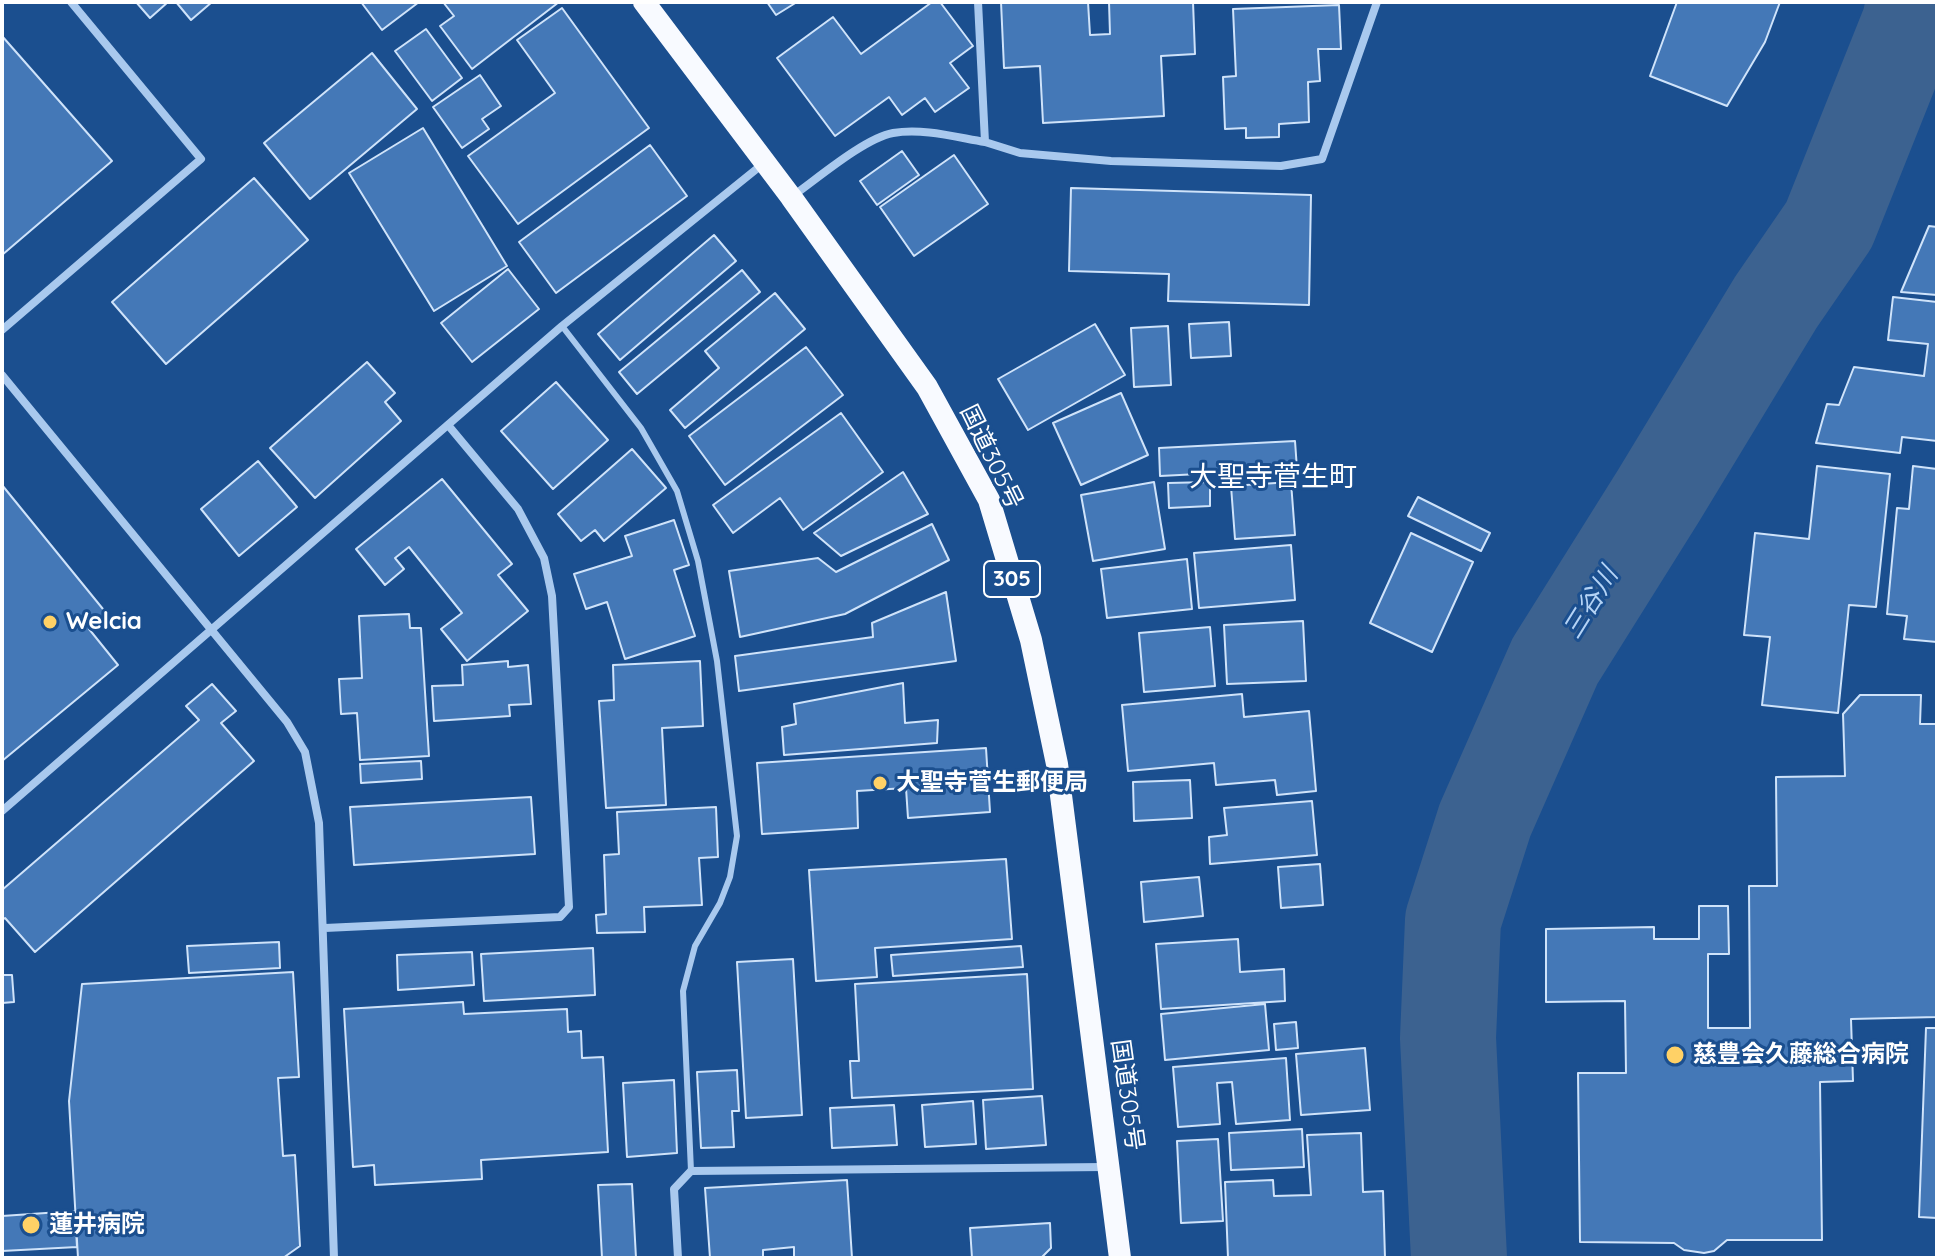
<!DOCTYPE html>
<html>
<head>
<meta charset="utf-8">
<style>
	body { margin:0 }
	#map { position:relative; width:1939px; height:1260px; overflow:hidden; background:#1b4f8f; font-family:Quicksand,sans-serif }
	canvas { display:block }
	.frame { position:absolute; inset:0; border:4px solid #fff; pointer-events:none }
</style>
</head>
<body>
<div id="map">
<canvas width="1939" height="1260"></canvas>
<div class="frame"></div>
</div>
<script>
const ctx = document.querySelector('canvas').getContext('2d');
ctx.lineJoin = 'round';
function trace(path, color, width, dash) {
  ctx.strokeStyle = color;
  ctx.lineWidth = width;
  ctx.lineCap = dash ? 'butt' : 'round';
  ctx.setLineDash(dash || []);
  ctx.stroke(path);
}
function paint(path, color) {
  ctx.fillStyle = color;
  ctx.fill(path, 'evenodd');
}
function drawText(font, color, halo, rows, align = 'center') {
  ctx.font = font + ' Quicksand,"Noto Sans JP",sans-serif';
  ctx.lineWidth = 6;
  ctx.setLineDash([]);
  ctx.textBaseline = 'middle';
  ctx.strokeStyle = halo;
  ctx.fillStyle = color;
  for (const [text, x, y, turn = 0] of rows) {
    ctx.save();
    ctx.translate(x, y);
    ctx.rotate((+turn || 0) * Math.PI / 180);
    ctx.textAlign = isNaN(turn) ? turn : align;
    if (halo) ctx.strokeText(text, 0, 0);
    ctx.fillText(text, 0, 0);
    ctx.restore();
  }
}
const river = new Path2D(`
	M1459,1258L1448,1038L1453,920L1485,820L1555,661L1659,495L1776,302L1829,225L1910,22L1914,2`);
const building = new Path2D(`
	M136,2H168L150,18Z
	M176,2H212L191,20Z
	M361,2H419L382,30Z
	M443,2H559L472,69L440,26L454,16Z
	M767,2H797L776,15Z
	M932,2H940L973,46L950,63L969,88L935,112L925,98L902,115L889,97L835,136L777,58L833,17L861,54Z
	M1001,2H1088L1090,35L1110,34L1109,2H1193L1195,54L1161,56L1164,116L1043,123L1040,66L1004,68Z
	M1677,2H1780L1765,42L1727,106L1650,76Z
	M1339,5L1341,49H1318L1320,81L1308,82L1309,122L1279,124V137L1246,138V128L1225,129L1223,77L1236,76L1233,9Z
	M562,8L649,128L518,224L468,156L555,93L517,40Z
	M426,29L462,78L432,101L395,51Z
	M2,36L112,161L2,255Z
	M372,53L417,109L310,199L264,143Z
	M480,75L501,106L482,119L489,129L462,148L433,107Z
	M423,128L507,266L434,311L349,173Z
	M650,145L687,196L556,293L519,242Z
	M902,151L919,175L877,205L860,181Z
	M954,155L988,204L914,256L880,207Z
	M254,178L308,240L166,364L112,302Z
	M1071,188L1311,195L1309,305L1168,301L1169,274L1069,271Z
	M1929,226L1937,227V295L1901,292Z
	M714,235L736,261L620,360L598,334Z
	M508,269L539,309L472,362L441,323Z
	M742,270L760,292L637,394L619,372Z
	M775,293L805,329L685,428L670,410L719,368L705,351Z
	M1893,297L1937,302V441L1902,437L1900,453L1816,443L1827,404L1839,405L1854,367L1924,376L1928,344L1888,340Z
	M1229,322L1231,356L1191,358L1189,324Z
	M1095,324L1125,375L1028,430L998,379Z
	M1168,326L1171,385L1134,387L1131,328Z
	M806,347L843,395L725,485L689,436Z
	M367,362L395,393L385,402L401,421L315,498L270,448Z
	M556,382L608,440L553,489L501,431Z
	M1121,393L1148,455L1081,485L1053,423Z
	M841,413L883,472L803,530L780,498L733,533L713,505Z
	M1295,441L1297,469L1160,476L1159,448Z
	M632,449L666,488L604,541L595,530L581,541L558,514Z
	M258,461L297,507L239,556L201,509Z
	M1817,466L1890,474L1876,607L1849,605L1838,713L1762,705L1770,637L1744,635L1755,533L1809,539Z
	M1913,466L1937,469V642L1904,639L1907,616L1887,614L1897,508L1909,509Z
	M903,472L928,514L841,556L814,533Z
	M442,479L512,564L498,575L528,611L467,661L441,629L462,613L409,547L395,558L404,569L385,585L356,549Z
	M1154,482L1165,549L1093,561L1081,495Z
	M1210,482V506L1169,508L1168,483Z
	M1291,482L1295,535L1235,539L1231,486Z
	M2,485L107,614L89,629L118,665L2,761Z
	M1418,497L1490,533L1481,551L1408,516Z
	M674,520L689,565L674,570L695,636L625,659L607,602L586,609L574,574L632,556L625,536Z
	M932,524L949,560L845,614L740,637L729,571L818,558L836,572Z
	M1411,533L1473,562L1432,652L1370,623Z
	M1291,545L1295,600L1199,608L1194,553Z
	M1187,559L1192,609L1107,618L1101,569Z
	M946,592L956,661L739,691L735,656L873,637L872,623Z
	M409,614L410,628H421L429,756L360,760L357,713L341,714L339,679L362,678L359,616Z
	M1303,621L1306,681L1227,684L1224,625Z
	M1210,627L1215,686L1144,692L1139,633Z
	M508,661V667L528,665L531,704L509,705L510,716L434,721L432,686L463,685L462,665Z
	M700,661L703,726L662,728L666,805L606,808L599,701L614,700L613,665Z
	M903,683L905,723L938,720L937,743L784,755L782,727L796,724L794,704Z
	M212,684L236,711L221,723L254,761L35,952L5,918L2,920V890L199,720L186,706Z
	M1242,694L1244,717L1309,711L1316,791L1277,795L1275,780L1216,785L1214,763L1128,771L1122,705Z
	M1860,695H1921L1920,724H1937V1017L1851,1019L1853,1081L1820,1082L1822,1240H1727L1714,1251L1704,1253L1684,1250L1674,1243L1580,1242L1578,1073H1626L1625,1001L1546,1002V929L1654,927V939H1699V906H1728L1729,954H1708V1028H1750L1749,886H1777L1776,777L1845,776L1843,714Z
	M986,748L990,812L908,818L906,788L857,791L858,828L762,834L757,763Z
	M421,761L422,779L361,783L360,764Z
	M1190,780L1192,818L1134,821L1133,782Z
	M531,797L535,854L354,865L350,807Z
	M1312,801L1317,855L1210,864L1209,837L1227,835L1224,808Z
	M716,807L718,857L699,858L702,905L644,907L645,932L597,933L596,915L606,914L604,855L619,854L617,812Z
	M1006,859L1012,939L875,948L877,977L816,981L809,870Z
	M1320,864L1323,905L1281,908L1278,867Z
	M1199,877L1203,916L1144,922L1141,882Z
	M1238,939L1240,972L1284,969L1285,1001L1161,1009L1156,944Z
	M279,942L280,968L189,973L187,946Z
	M1021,946L1023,967L893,976L891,955Z
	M593,948L595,995L484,1001L481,954Z
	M472,952L474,985L398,990L397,955Z
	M793,959L802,1115L746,1118L737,962Z
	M293,972L299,1077L278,1078L283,1156L295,1155L300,1246L283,1258H78L69,1101L82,984Z
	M1027,974L1033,1089L852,1098L850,1061H859L855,984Z
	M2,975H12L14,1002L2,1003Z
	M463,1002L464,1014L567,1009L568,1032L581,1031L582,1058L603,1057L608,1152L481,1160L482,1179L375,1185L374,1165L353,1167L344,1009Z
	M1265,1004L1269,1050L1165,1060L1161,1014Z
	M1296,1022L1298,1048L1276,1050L1274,1024Z
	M1926,1028H1937V1218L1919,1217Z
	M1365,1048L1370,1110L1301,1115L1296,1054Z
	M1286,1058L1290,1120L1236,1124L1232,1082L1217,1083L1220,1124L1178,1127L1173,1067Z
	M737,1070L739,1111H732L734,1147L701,1148L697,1072Z
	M674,1080L677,1153L627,1157L623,1083Z
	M1042,1096L1046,1145L986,1149L983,1100Z
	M973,1101L976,1144L925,1147L922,1105Z
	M894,1105L897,1145L832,1148L830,1108Z
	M1302,1129L1304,1167L1231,1170L1229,1133Z
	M1361,1133L1363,1192L1383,1191L1385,1258H1228L1225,1182L1273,1180L1274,1196L1311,1195L1307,1135Z
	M1218,1139L1223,1221L1181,1223L1177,1141Z
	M847,1180L852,1258H794V1247L763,1250V1258H710L705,1188Z
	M632,1184L636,1258H602L598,1185Z
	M75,1211L77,1247L2,1251V1216Z
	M1050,1223L1051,1248L1041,1258H972L970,1228Z`);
const service = new Path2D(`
	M562,326L641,428L677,491L698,561L717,661L737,836L730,877L720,903L695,946L683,991L691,1171`);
const minor = new Path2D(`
	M985,142L1020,153L1111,161L1281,166L1322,159L1377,2
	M794,195C818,178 865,138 893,133C923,128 955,137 985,142L978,2
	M2,330L201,159L71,2
	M2,375L287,722L305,752L319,823L334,1258
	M2,811L562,326L764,163
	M325,928L560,917L569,907L552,596L544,558L518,509L448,425
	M678,1258L674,1189L691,1171L1105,1167`);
const trunk = new Path2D(`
	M644,2L791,197L927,387L989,500L1031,640L1057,764L1120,1258`);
const markers = [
	[50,622,8,"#ffd166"],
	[880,783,8,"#ffd166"],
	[1675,1055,10,"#ffd166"],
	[31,1225,10,"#ffd166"]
];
const shields = [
	[1012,579,56]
];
const shieldNames = [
	["305",1012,579]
];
const streetNames = [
	["国道305号",991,457,64],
	["国道305号",1127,1095,82]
];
const poiNames = [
	["Welcia",66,622],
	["大聖寺菅生郵便局",896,783],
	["慈豊会久藤総合病院",1693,1055],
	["蓮井病院",49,1225]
];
const waterNames = [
	["三谷川",1591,603,-58]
];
const quarterNames = [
	["大聖寺菅生町",1273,478]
];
trace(river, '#3c6290', 96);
paint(building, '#4478b7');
trace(building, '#cfe3fa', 2);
trace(service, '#a9c9ee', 6);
trace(minor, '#a9c9ee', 8);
trace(trunk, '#f8faff', 22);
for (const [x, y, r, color] of markers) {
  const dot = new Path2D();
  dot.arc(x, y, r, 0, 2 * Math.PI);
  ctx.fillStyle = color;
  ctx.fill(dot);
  trace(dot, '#1b4f8f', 3);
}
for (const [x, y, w] of shields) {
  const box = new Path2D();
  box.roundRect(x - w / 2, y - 18, w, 36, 6);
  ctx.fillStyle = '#1b4f8f';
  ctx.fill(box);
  trace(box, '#fff', 2);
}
drawText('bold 22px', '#fff', null, shieldNames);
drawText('24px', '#fff', '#1b4f8f', streetNames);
drawText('bold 24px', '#fff', '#1b4f8f', poiNames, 'left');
drawText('italic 26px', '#b5d3f5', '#1b4f8f', waterNames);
drawText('28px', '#fff', '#1b4f8f', quarterNames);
</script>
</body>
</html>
